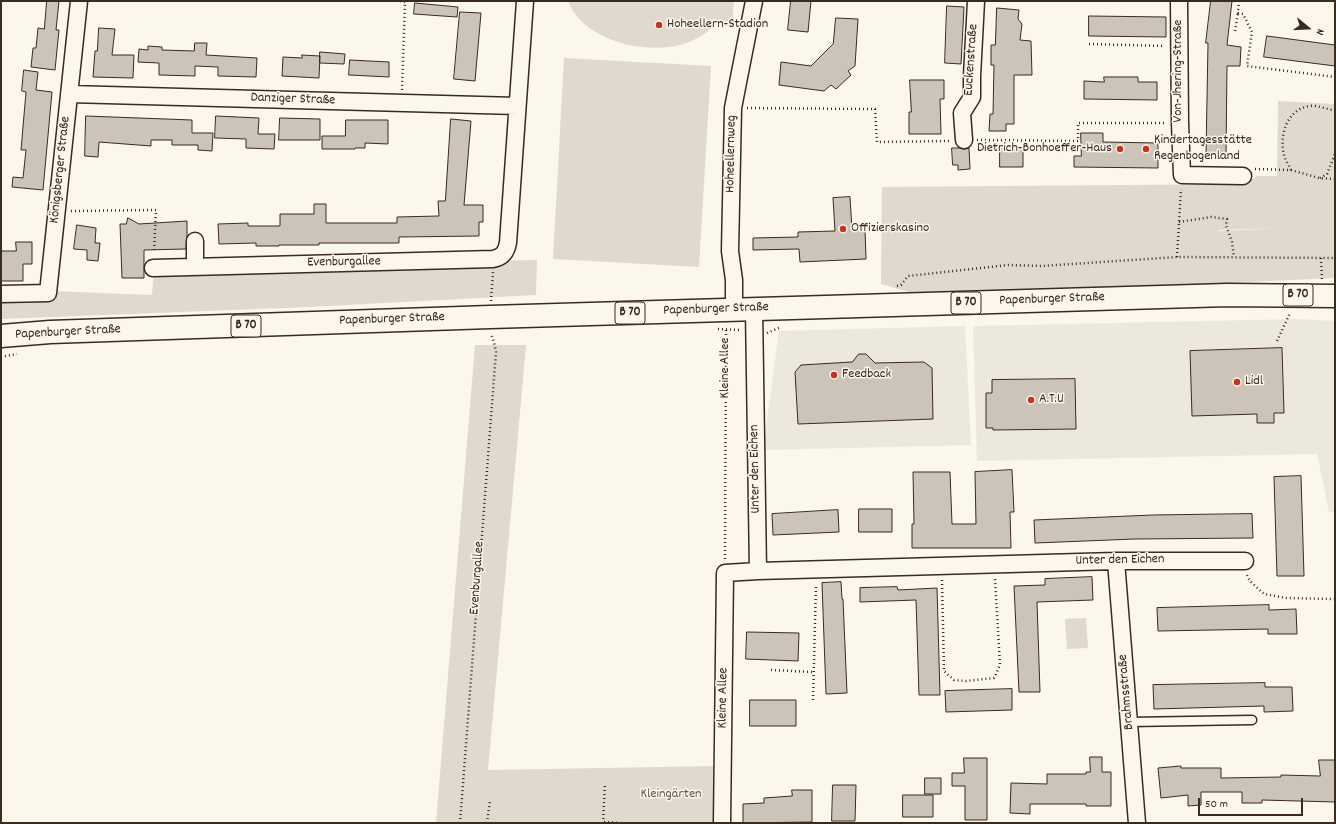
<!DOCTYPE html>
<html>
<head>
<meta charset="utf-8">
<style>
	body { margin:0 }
	#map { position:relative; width:1336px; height:824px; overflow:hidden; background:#fbf7ec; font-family:Dekko,sans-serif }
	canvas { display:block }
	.frame { position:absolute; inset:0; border:2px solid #3b2a1e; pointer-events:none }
	.north { position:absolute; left:1288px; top:8px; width:40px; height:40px; -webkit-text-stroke:3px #fbf7ec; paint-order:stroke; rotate:108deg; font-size:11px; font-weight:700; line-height:16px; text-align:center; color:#3b2a1e }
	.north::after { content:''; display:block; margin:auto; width:14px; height:18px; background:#3b2a1e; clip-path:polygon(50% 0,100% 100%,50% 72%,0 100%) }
	.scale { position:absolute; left:1198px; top:798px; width:105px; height:18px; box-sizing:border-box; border:2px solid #3b2a1e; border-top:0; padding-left:5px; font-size:12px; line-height:14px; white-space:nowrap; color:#3b2a1e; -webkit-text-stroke:3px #fbf7ec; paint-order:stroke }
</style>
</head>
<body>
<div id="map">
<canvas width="1336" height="824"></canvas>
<div class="frame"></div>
<div class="north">N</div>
<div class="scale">50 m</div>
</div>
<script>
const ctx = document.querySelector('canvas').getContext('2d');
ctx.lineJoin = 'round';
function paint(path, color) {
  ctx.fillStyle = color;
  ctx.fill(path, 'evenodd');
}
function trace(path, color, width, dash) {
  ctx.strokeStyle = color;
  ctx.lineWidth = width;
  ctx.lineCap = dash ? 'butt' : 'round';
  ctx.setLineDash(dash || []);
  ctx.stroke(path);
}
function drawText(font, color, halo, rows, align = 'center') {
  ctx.font = font + ' Dekko,sans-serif';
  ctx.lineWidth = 3;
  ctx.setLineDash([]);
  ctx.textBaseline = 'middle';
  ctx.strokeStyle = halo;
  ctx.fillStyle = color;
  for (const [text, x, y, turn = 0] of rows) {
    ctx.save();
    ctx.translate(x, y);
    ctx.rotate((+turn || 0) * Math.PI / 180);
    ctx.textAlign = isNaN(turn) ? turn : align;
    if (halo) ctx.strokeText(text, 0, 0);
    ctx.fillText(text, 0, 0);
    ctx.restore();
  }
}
const built = new Path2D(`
	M1297,319L1335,321V512H1329L1317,454L977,461L973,326Z
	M965,326L971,445L763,450L779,331Z`);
const green = new Path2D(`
	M568,1H734L732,26L715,25C705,35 694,41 680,45C644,54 583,41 568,1Z
	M564,58L711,66L699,267L553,259Z
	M1278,101L1335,104V278L1184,285L980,291L909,292L881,284L882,187L1245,184L1257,176H1277ZM1218,190L1219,230L1286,228L1219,231Z
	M537,260L536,295L309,307L1,319V289L152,295L154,268Z
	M475,345H526L488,770L717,766L716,823H436Z
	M1086,618L1088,648L1067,649L1065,619Z`);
const building = new Path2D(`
	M47,1H59L56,30H59L55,70L31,67L33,48H36L38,28L44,29Z
	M791,1H811L808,32L788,30Z
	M1211,1H1232L1227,45L1241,47L1240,66H1227L1226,155L1206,154L1208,43H1206Z
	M415,3L458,7L457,17L414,14Z
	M947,6L964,7L961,64L945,63Z
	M997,8L1019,10L1018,19L1022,24L1020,40L1031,41L1032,75H1014V124H1006V131H989L990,114H993L994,65H991V45H995Z
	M460,12L481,13L475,81L454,79Z
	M1089,16L1166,17V37L1089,36Z
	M836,18L858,19L855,66L848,71L851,75L836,89L831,85L824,91L779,85L781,62L811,66L833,44Z
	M99,28L115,29L112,55H134L133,78L93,77L95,51H97Z
	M1267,36L1335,45V66L1264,57Z
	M195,43H207L206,55L257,58L256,77L218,76V67L195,66V76L159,75V63L138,62L139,49L148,50V46L162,47V50L194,51Z
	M320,52L345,54L344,64L320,63Z
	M302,55L320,56L319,78L282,76L283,57L302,58Z
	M350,60L389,62V77L349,75Z
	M24,70L38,72L36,90L52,92L43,190L12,187L13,177L23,178L26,150H21L26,92L22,91Z
	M1104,77H1138V82H1157V100L1084,99V81L1104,82Z
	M910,80H944V99H940L941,134H909V112H911Z
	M86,116L192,120V133H213L212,151L198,150V145H172V140H151V146L99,142L98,157L85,156Z
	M216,116L259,118L258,134H275L274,149L246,148V139L215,138Z
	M280,118L320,119V140H279Z
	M451,119L471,121L464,205H483V222H479V236L399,237V243H319V245H279V246H256V243L219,244L218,224L248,223V226H280V214H314V204H326V223H397V217L439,216L438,201H445Z
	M346,120H388V144L365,143V148H355V149H322V136H345Z
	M1081,133H1103V142L1158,143V168L1074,167V156H1081Z
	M1000,147H1023V167H1000Z
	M952,148H959L964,149L969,148L970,169L958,170V165H953Z
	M850,197L852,230L865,229L866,259L800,262L799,249L753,250V238L798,237V232L835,231L833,198Z
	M128,218L139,224L187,221V236L186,249L144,250V278H122L120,224H126Z
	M77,225L96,228L95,243H100L98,261L87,260V250L74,249Z
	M16,242H32V264H23V281H1V251H16Z
	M1282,348L1284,413H1274V423H1257V414L1192,416L1190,351Z
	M859,354H866L875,363L924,362L932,368L933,419L798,424L795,372L801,365L852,362Z
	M1075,379L1076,429L993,430V428H986V393H992V380Z
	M1012,470L1014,512H1010L1011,548H912V524H914L913,472H950L952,524H976L975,472Z
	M1301,476L1304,576H1277L1274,477Z
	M859,509H892V532H859Z
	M838,510L839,532L773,535L772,514Z
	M1252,514L1253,538L1135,539L1035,543L1034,520L1153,515Z
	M1092,577L1093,600L1037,602L1040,692H1019L1014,586L1045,585V579Z
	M841,582L842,599H843L847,693L826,694L822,583Z
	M897,587L898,590L937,588L940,695H919L916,600L860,602V588Z
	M1269,605V610L1296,609L1297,634H1268V629L1158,631L1157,608Z
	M747,632L799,633L798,661L746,659Z
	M1265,683V687H1292L1293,711L1264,712V706L1154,709L1153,685Z
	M1012,689V710L946,712L945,691Z
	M750,700H796V726H750Z
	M1090,757H1102V772H1111V806H1086V804H1030V814L1010,813L1011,783L1047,784V774H1086V772H1090Z
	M964,758H987V820H965V786H952V773H964Z
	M1319,760H1335V802L1262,800V803H1242V792H1201V805L1188,806V795L1161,798L1158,768L1181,766V768H1221V778L1281,777V775L1320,776Z
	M925,778H941V794H925Z
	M833,785H856L855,821H832Z
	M792,790H812V822L743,823V804L764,803V798L792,796Z
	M903,795H933V817H903Z`);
const path = new Path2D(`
	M400,1L405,2L402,90
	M1239,1L1238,13L1243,14L1252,32L1247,66L1335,77
	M1235,31L1238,13
	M1089,44L1165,46
	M747,108L875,109L877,142L950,141
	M977,140L1078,141V123H1165
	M1255,169L1291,170L1319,178L1335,179
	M1291,170C1289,165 1285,160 1284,155C1279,135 1287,109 1310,106C1319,105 1327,110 1335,110
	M1320,178L1327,174L1335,154
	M71,211L156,210L154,253
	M1179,222L1211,217L1227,219L1226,225L1232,242L1234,257
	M1177,257L1181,189
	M1321,258L1322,280
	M897,286L901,285L908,276L1008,265L1042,266L1177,257L1335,258
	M491,301L493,272
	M718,329L741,330
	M767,333L781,327
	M1277,341L1290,313
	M1,357L17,354
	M725,559L726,330
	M1247,575L1250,581L1264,594L1286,598L1335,599
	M942,580L944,671L954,680L966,681L994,678L1000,665L995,579
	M771,670L813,672
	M813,700L816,584
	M604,822L619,823
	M460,823L496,352L494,342L491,334
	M487,823L490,800
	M603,823L605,783`);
const lane = new Path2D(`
	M1129,722L1252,720`);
const street = new Path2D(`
	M1179,1L1180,123L1182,175L1243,176
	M69,94L517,106
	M964,140L962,113L972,97V76L976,1
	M195,267V241
	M153,268L493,259C503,257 506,252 508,243L525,1
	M1,294L48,293L79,1
	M754,309L758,571L1116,561H1245
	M734,310V280L730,251L733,108L754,1
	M1116,561L1137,823
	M722,823L725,573L758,571`);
const primary = new Path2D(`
	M1,336L50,332L490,317L1228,295L1335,296`);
const markers = [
	[659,25,4,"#c8321e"],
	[1120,149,4,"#c8321e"],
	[1146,149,4,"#c8321e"],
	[843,229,4,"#c8321e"],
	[834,375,4,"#c8321e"],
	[1237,382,4,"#c8321e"],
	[1031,400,4,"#c8321e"]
];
const shields = [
	[1298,295,30],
	[966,303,30],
	[630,313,30],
	[246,326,30]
];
const shieldNames = [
	["B 70",1298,295],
	["B 70",966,303],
	["B 70",630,313],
	["B 70",246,326]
];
const poiNames = [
	["Hoheellern-Stadion",667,25],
	["Kindertagesstätte",1154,141],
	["Regenbogenland",1154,157],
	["Dietrich-Bonhoeffer-Haus",1112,149,"right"],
	["Offizierskasino",851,229],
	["Feedback",842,375],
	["Lidl",1245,382],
	["A.T.U",1039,400]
];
const streetNames = [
	["Euckenstraße",972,60,-86],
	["Von-Jhering-Straße",1179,71,-90],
	["Danziger Straße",293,100,2],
	["Hoheellernweg",732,154,-89],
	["Königsberger Straße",61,170,-84],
	["Evenburgallee",344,263,-1],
	["Papenburger Straße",1052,300,-2],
	["Papenburger Straße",716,310,-2],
	["Papenburger Straße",392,320,-2],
	["Papenburger Straße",68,333,-3],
	["Kleine Allee",726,368,-90],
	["Unter den Eichen",756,469,-91],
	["Unter den Eichen",1120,561,-1],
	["Evenburgallee",478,578,-86],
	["Brahmsstraße",1127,692,-95],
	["Kleine Allee",724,698,-89]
];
const parkNames = [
	["Kleingärten",671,795]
];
paint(built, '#ede8dd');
paint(green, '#dfd9ce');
paint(building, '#ccc4b9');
trace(building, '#3b2a1e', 1);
trace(lane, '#3b2a1e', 11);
trace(street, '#3b2a1e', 19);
trace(primary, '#3b2a1e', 25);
trace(path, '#3b2a1e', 2.5, [1, 3]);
trace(lane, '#fbf7ec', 8);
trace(street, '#fbf7ec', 16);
trace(primary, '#fbf7ec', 22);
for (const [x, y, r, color] of markers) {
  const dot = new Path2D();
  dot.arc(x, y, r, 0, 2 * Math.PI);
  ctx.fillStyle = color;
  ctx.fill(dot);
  trace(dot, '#fbf7ec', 1.5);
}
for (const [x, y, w] of shields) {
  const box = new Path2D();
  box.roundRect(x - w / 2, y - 11, w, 22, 3);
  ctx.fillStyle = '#fbf7ec';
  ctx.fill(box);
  trace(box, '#3b2a1e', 1);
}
drawText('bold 13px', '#3b2a1e', null, shieldNames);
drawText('14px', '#3b2a1e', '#fbf7ec', poiNames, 'left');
drawText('14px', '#3b2a1e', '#fbf7ec', streetNames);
drawText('14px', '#64564a', '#fbf7ec', parkNames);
</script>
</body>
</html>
